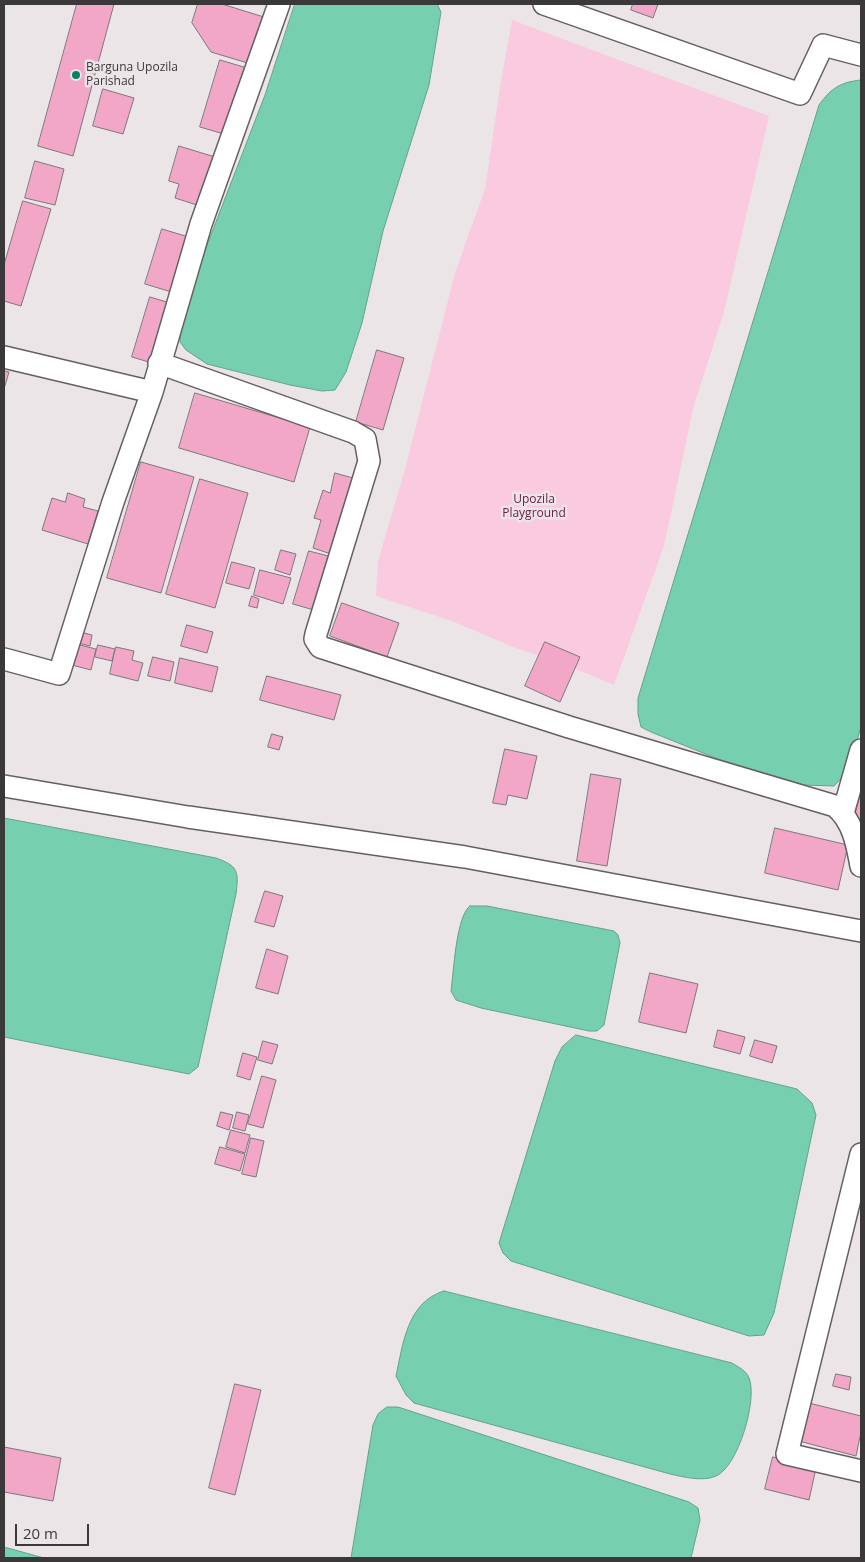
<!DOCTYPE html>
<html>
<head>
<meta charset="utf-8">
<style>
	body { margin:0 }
	#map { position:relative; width:865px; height:1562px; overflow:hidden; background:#ece5e8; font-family:"Open Sans",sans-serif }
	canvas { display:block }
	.frame { position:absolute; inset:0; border:5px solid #3b3839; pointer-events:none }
	.scale { position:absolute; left:15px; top:1524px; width:74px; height:22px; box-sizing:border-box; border:2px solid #3b3839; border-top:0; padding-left:6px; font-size:15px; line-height:18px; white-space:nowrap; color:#3b3839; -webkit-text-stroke:4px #ece5e8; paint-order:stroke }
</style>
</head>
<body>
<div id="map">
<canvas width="865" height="1562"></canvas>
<div class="frame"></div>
<div class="scale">20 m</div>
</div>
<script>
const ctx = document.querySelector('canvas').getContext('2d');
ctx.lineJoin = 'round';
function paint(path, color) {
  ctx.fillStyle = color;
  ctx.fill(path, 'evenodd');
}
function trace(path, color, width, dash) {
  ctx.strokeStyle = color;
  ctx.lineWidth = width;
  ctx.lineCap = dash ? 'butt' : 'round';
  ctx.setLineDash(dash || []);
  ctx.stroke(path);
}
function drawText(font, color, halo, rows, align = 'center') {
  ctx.font = font + ' "Open Sans",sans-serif';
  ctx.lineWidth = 5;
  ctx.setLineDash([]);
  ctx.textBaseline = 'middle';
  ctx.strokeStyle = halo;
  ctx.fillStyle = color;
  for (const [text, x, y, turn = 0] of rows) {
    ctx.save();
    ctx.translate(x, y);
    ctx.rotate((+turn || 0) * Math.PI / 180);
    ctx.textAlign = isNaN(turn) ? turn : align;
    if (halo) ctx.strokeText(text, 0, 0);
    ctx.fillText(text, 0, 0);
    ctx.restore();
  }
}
const green = new Path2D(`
	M512,20L769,116L724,312L694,405L664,546L614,685L564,664L513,647L452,621L376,596L378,561L405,469L455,273L485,189L500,87Z`);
const water = new Path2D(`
	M295,4H437L441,12L429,85L383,231L362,323L346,372L335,390L322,391L290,385L207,364L186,350L180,342L181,330L202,258L265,95Z
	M861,80V727L848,771L834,786L804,785L718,759L651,732L641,727L638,714V698L819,105C831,88 841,82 861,80Z
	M4,818L216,858C238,866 239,871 236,894L198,1067L189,1074L4,1037Z
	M470,906H487L599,928L614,931L618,935L620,943L604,1025L597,1031H589L481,1008L456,1000L451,991L452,982C454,966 457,915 470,906Z
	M576,1035L797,1089L812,1103L816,1115L774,1313L764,1335L749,1336L511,1261L503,1253L499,1243L555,1061L562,1047Z
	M444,1291L732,1363C738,1367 746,1370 749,1378C758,1399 738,1467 716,1476C703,1482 684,1477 670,1474L414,1403L406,1395L396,1376C403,1344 407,1302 444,1291Z
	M387,1407H398L689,1502L698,1508L700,1520L691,1558H351L373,1425L378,1414Z
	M4,1547L44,1558H4Z`);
const building = new Path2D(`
	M77,4H114L73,156L38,146Z
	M198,4H222L267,18L251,64L211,52L192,23Z
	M633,4H658L653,18L631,10Z
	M220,60L247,68L227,135L200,127Z
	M103,89L134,98L123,134L93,126Z
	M179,146L215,157L200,206L175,198L179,184L169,181Z
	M35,161L64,169L55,205L25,198Z
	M23,201L51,209L21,306L4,301V265Z
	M162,229L192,238L175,293L145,284Z
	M150,297L170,303L152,363L132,357Z
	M377,350L404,358L383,430L356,422Z
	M4,371L9,372L4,389Z
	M195,393L310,427L294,482L179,448Z
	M141,462L194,477L161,593L107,578Z
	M335,473L360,480L337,556L313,548L321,520L314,518L323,490L330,493Z
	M200,479L248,493L215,608L166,594Z
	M68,493L85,499L83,507L98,511L88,544L42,530L52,498L65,502Z
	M281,550L296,554L290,575L275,570Z
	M309,551L336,558L321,612L293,604Z
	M232,562L255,568L249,589L226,583Z
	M260,570L291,578L283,604L254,595Z
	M252,596L259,599L257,608L249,606Z
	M342,603L399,623L387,657L330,636Z
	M187,625L213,632L207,653L181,646Z
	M80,632L92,635L90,646L78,643Z
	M545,642L580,657L560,702L525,686Z
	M72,643L96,649L91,670L68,664Z
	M98,645L115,649L112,661L95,657Z
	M116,647L134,651L132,660L143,663L138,681L110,674Z
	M153,657L174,662L170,681L148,676Z
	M180,658L218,667L212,692L175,683Z
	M267,676L341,695L334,720L260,700Z
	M272,734L283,737L279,750L268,747Z
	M505,749L537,756L527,799L508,795L506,805L493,803Z
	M591,774L621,779L607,866L577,861Z
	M861,792V824L853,822Z
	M775,828L848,845L838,890L765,873Z
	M265,891L283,896L274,927L255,922Z
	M267,949L288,956L278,994L256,988Z
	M650,973L698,984L686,1033L639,1022Z
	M718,1030L745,1037L740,1054L714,1047Z
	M755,1040L777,1046L772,1063L750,1056Z
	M263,1041L278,1045L272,1064L258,1060Z
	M243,1053L257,1057L250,1080L237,1076Z
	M262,1076L276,1080L263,1128L248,1124Z
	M221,1112L233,1115L229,1130L217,1126Z
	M237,1112L249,1115L245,1131L233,1128Z
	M231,1130L250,1135L245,1153L226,1147Z
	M251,1138L264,1141L256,1177L242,1174Z
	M220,1147L245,1154L240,1171L215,1164Z
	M836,1374L851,1377L849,1390L833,1386Z
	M235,1384L261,1390L235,1495L209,1488Z
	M805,1402L861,1416V1432L856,1456L795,1440Z
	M4,1447L61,1458L53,1501L4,1492Z
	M773,1457L816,1468L809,1500L765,1489Z`);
const street = new Path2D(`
	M544,4L800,94L823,45L861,55
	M4,357L152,392L201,224L279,4
	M159,363L353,432L365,439L369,461L316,634L315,639L320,647L569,727L835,806C853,821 857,844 861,866
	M4,659L59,674L113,502L152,392
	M4,786L188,817L465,857L861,931
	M843,813L861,750
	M861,1154L787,1454L861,1471`);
const markers = [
	[76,75,5,"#048364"]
];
const poiNames = [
	["Barguna Upozila",86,68],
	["Parishad",86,82]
];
const parkNames = [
	["Upozila",534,500],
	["Playground",534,514]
];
paint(green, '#facade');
paint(water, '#76cfaf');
trace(water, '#64a28c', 1);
paint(building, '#f2a7c9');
trace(building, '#7d7779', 1);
trace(street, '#665f62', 24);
trace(street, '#fff', 21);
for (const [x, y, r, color] of markers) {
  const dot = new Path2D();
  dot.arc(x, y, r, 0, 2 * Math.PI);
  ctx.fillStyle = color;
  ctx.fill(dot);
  trace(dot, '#ece5e8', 2);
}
drawText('12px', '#3b3839', '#ece5e8', poiNames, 'left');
drawText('12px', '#6e1949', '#ece5e8', parkNames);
</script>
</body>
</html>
